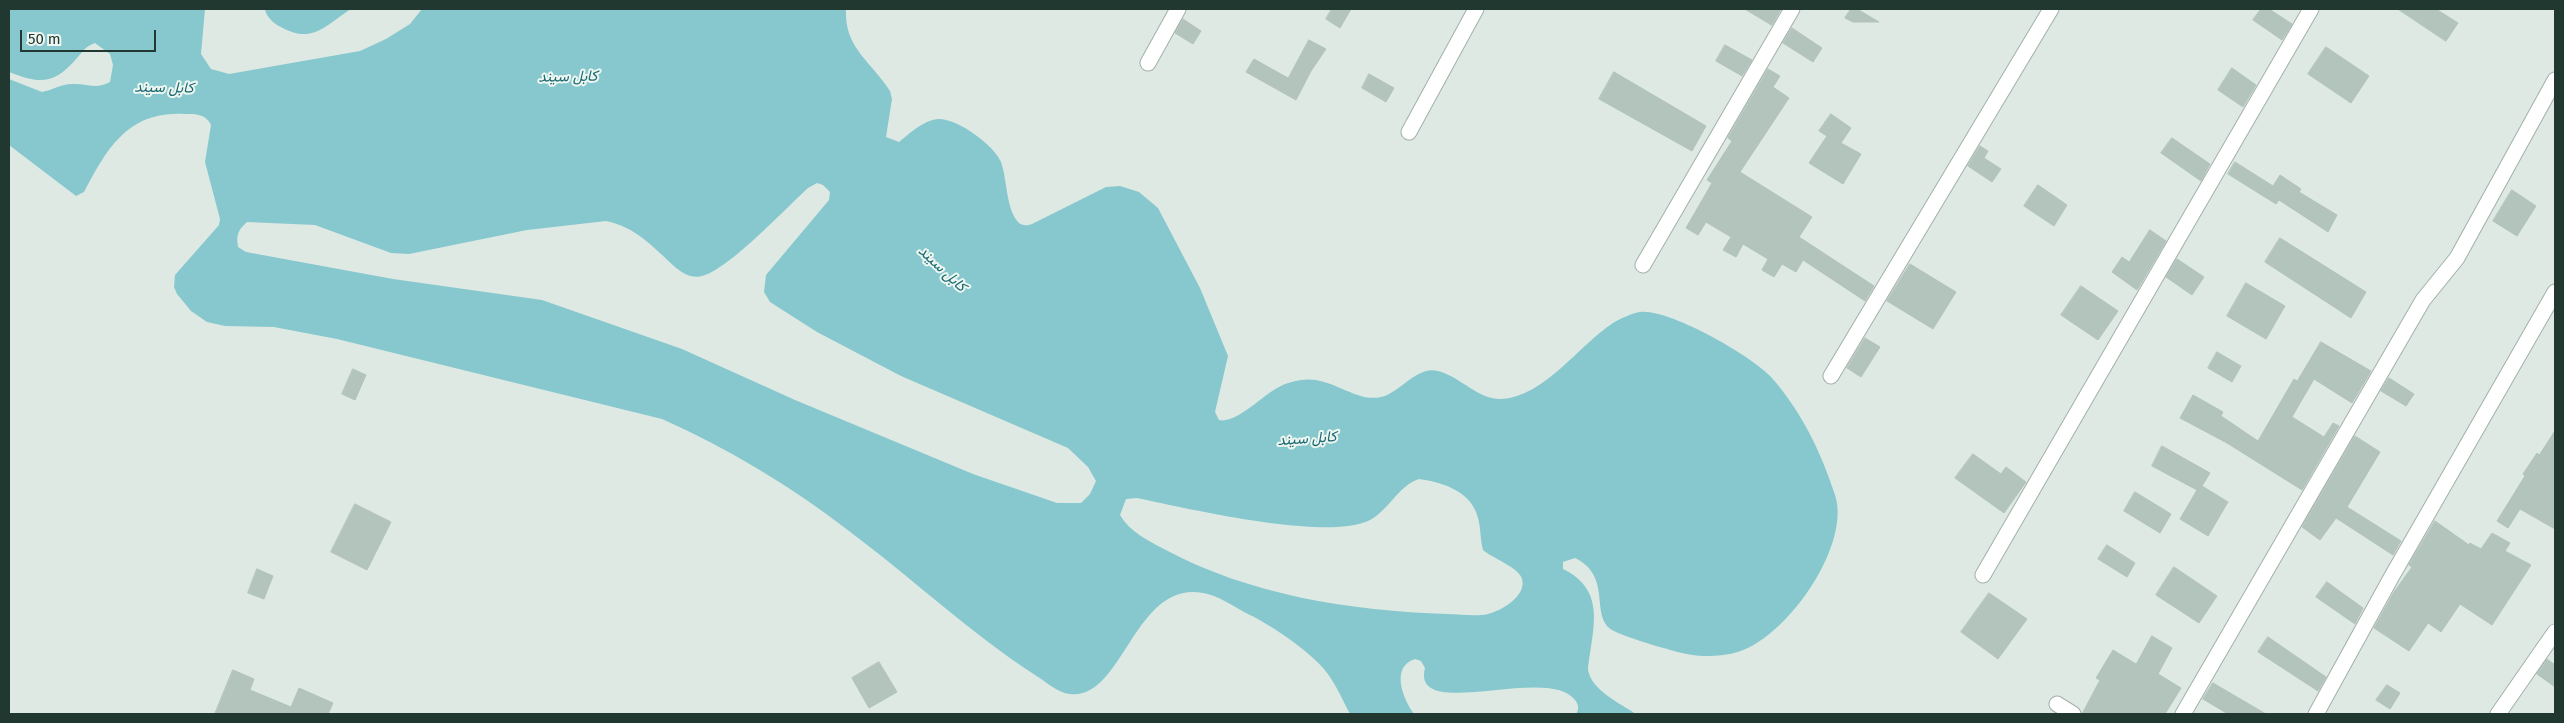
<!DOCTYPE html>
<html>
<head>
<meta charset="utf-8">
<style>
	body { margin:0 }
	#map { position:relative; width:2564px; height:723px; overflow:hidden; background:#dee9e3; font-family:"Fira Sans",sans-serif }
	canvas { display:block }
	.frame { position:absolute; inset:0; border:10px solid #203830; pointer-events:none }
	.scale { position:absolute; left:20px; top:30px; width:136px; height:22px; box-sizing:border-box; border:2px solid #203830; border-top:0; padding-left:6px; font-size:15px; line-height:18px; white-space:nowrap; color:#203830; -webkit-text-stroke:4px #eef6f1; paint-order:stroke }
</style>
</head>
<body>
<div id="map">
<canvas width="2564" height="723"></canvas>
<div class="frame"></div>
<div class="scale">50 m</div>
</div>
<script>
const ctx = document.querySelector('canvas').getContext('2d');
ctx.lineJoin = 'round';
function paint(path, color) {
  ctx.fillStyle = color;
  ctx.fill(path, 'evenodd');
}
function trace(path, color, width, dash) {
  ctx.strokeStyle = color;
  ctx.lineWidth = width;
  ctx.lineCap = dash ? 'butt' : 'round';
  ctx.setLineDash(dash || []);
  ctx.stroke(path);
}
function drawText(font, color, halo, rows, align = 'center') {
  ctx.font = font + ' "Fira Sans",Vazirmatn,sans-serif';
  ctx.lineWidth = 4;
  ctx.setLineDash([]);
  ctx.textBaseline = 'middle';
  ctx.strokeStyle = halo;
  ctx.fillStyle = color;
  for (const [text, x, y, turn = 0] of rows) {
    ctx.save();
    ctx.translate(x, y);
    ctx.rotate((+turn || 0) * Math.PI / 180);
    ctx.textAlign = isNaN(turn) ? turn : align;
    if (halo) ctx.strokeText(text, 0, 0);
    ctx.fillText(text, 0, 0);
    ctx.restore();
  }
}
const water = new Path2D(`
	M9,9H205L201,54L211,69L229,74L360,51L386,39L410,24L422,9H846C844,48 871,61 890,91L892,99L886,137L899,142C909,134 925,119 939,119C958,119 994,145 1001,162C1007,178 1006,209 1018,222C1022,226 1027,226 1032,224L1106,187L1120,186L1139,192L1158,208L1200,288L1228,356L1215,412L1219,420C1236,424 1263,395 1279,387C1286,383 1294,381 1301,380C1331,375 1355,403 1381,397C1400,393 1417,365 1438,371C1461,377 1478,400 1502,399C1545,396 1579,345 1613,323C1619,319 1633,313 1640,312C1668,308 1752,356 1771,377C1802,412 1821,452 1835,495C1852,546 1784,642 1734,653C1723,656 1704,657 1693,655C1677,653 1628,638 1614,631C1588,618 1614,577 1575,558L1563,562V569C1608,591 1592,630 1588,670C1592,691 1620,703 1636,714H1576C1579,710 1579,705 1575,700C1548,664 1411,723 1425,668L1421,661L1415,659C1390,667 1403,699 1414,714H1350C1342,699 1335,682 1324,669C1309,651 1271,625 1250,615C1236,608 1218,595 1203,593C1134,580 1123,701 1070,694C1058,693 1045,681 1035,675C969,632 912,578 849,531C791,486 729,449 662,419L337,339L274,327L225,326L207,322L191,311L177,294L174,287L175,275L219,225L220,219L205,162L211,125C206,114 196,114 185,114C129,110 107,148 84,192L76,196L9,145V79L42,92C53,90 61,84 72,84C87,83 96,90 110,82L113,65L110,54L95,43C86,46 83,51 77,58C54,85 40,84 9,72ZM817,183L823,185L830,192L829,200L766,275L764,292L770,302L817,332L901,376L1068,448L1088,467L1096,481L1090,494L1081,503H1057L973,474L795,400L682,349L542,300L393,279L246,252L238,247C236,235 238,230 247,222L315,225L391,253L409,254L527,230L606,221C636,227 653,247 675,267C682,273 692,279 702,276C728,270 786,208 808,188ZM1419,479C1443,482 1472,492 1478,518C1481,529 1480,539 1483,550C1492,558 1520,568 1522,579C1527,596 1501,611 1488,614C1476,617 1460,614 1447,614C1351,611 1249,595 1164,549C1147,540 1130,532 1120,515L1126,499L1137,498C1185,508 1329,542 1370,520C1389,510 1398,486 1419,479Z
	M265,9H351C323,27 312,45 279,26C273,23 266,16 265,9Z`);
const building = new Path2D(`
	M1332,9H1351L1340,28L1326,19Z
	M1745,9H1781L1772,25Z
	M1851,9H1857L1879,22H1853L1845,18Z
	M2261,9H2269L2292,24L2282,40L2253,20Z
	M2398,9H2436L2458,23L2446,41Z
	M1183,19L1201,31L1193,44L1175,33Z
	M1792,28L1822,48L1813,62L1783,43Z
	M1309,40L1326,49L1311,71L1296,100L1246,72L1254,59L1288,78Z
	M1725,45L1752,60L1742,76L1716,61Z
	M2326,47L2369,76L2351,103L2308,74Z
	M2232,68L2256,85L2243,107L2218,90Z
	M1768,69L1780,76L1773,87L1789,98L1740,172L1812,217L1799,237L1874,286L1865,301L1803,260L1796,272L1782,264L1774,277L1762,270L1768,259L1743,244L1736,257L1723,250L1731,237L1706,222L1698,235L1686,228L1712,183L1707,180L1732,141L1728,138Z
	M1614,72L1706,126L1692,151L1599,99Z
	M1369,74L1394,88L1386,102L1362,88Z
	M1831,114L1851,128L1841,143L1861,154L1843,184L1809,163L1827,136L1819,131Z
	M2172,138L2210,164L2201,181L2161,153Z
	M1980,146L1988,151L1984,158L2001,169L1992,182L1968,166Z
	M2235,162L2273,186L2280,175L2301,189L2299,192L2337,215L2328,232L2279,200L2276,204L2228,174Z
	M2038,185L2067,205L2054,226L2024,206Z
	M2512,190L2536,206L2517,236L2493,221Z
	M2150,230L2166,241L2137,290L2112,272L2122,257L2129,262Z
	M2280,238L2366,292L2351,318L2265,262Z
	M2177,259L2204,277L2192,295L2166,277Z
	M1910,264L1956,292L1933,329L1887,301Z
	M2246,283L2285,306L2266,339L2227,316Z
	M2081,286L2118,311L2098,340L2061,315Z
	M1865,338L1880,347L1861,377L1847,368Z
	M2321,342L2371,371L2352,403L2314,379L2292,417L2324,437L2333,423L2339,426L2302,490L2227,443L2180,418L2193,395L2223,412L2221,416L2258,441L2294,379L2297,381Z
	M2217,352L2241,366L2232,382L2208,368Z
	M353,369L366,375L355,400L342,394Z
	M2389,378L2414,394L2406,406L2381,391Z
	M2555,431V529L2520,509L2508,528L2497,521L2525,476L2523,474L2537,453L2539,455Z
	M2355,436L2380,452L2347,507L2401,541L2393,555L2336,518L2320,540L2302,527Z
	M2162,446L2210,473L2202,486L2228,502L2208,536L2180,519L2197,490L2152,466Z
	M1973,454L2001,474L2006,467L2026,482L2004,513L1955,478Z
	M2135,492L2171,514L2160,533L2124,511Z
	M355,504L391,522L367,570L331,552Z
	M2435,521L2469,545L2470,543L2481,549L2492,533L2510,543L2505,551L2531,565L2492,625L2460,604L2441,632L2428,623L2409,651L2374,628L2394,592L2412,567L2409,565Z
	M2107,545L2135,563L2127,577L2098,559Z
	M2174,567L2217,596L2199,623L2156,595Z
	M257,569L273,576L264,599L248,593Z
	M2327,582L2363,608L2355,624L2316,597Z
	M1989,593L2027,619L1998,659L1961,632Z
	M2152,636L2172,648L2158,674L2181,688L2165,714H2082L2100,680L2096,678L2113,650L2136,664Z
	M2268,637L2326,677L2318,691L2258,652Z
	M2547,659L2555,665V687L2537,674Z
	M879,662L897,692L869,708L852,678Z
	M233,670L254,679L250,690L291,707L299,688L333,703L328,714H215Z
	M2213,683L2266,714H2228L2203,699Z
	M2387,685L2400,693L2390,709L2376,700Z`);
const street = new Path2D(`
	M1148,63L1178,9
	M1409,132L1476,9
	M1643,265L1792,9
	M1831,376L2051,9
	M1983,575L2311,9
	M2057,704L2073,714
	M2183,714L2423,300L2457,258L2555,80
	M2316,714L2392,576L2555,292
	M2498,714L2555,632`);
const waterNames = [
	["کابل سيند",568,77,-1],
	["کابل سيند",164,88,1],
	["کابل سيند",942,269,43],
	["کابل سيند",1307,439,-4]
];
paint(water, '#86c8ce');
paint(building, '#b3c4bc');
trace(building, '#b1c3ba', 1);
trace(street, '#a1b0aa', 17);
trace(street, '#fff', 15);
drawText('italic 15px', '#1c6a72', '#eef6f1', waterNames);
</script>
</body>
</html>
